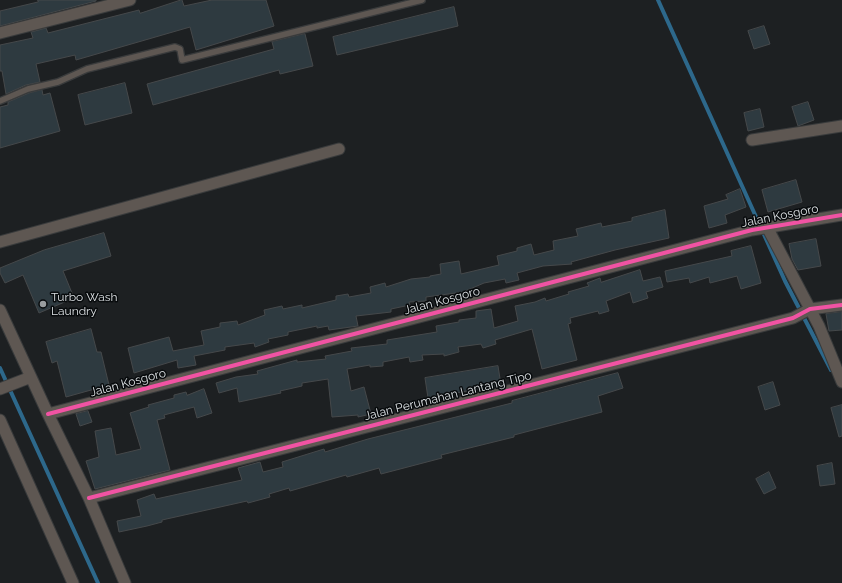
<!DOCTYPE html>
<html>
<head>
<meta charset="utf-8">
<style>
	body { margin:0 }
	canvas { display:block; background:#1d2022 }
</style>
</head>
<body>
<canvas width="842" height="583"></canvas>
<script>
const ctx = document.querySelector('canvas').getContext('2d');
ctx.lineJoin = 'round';
function trace(path, color, width, dash) {
  ctx.strokeStyle = color;
  ctx.lineWidth = width;
  ctx.lineCap = dash ? 'butt' : 'round';
  ctx.setLineDash(dash || []);
  ctx.stroke(path);
}
function paint(path, color) {
  ctx.fillStyle = color;
  ctx.fill(path, 'evenodd');
}
function drawText(font, color, halo, rows, align = 'center') {
  ctx.font = font + ' Raleway,sans-serif';
  ctx.lineWidth = 3;
  ctx.setLineDash([]);
  ctx.textBaseline = 'middle';
  ctx.strokeStyle = halo;
  ctx.fillStyle = color;
  for (const [text, x, y, turn = 0] of rows) {
    ctx.save();
    ctx.translate(x, y);
    ctx.rotate((+turn || 0) * Math.PI / 180);
    ctx.textAlign = isNaN(turn) ? turn : align;
    if (halo) ctx.strokeText(text, 0, 0);
    ctx.fillText(text, 0, 0);
    ctx.restore();
  }
}
const stream = new Path2D(`
	M658,0L785,281L831,370
	M0,368L98,583`);
const building = new Path2D(`
	M38,0H96V1L0,26V11L38,2Z
	M182,0L184,6L212,0H266L274,26L196,50L190,27L76,60L75,55L36,64L40,82L26,85L6,94L2,71H0V45L33,38L31,32L46,28L48,33L139,10L140,13Z
	M454,7L458,26L337,55L333,37Z
	M764,26L770,44L754,49L748,31Z
	M305,34L313,66L280,74L279,70L153,105L147,84L274,49L272,42Z
	M125,83L132,113L85,125L78,95Z
	M42,90L43,95L50,93L60,131L0,148V107L8,105V102L29,93Z
	M808,102L814,120L798,126L792,107Z
	M760,109L764,127L748,131L744,113Z
	M796,180L802,202L768,212L762,190Z
	M740,189L746,207L725,215L727,223L709,228L704,206L728,199L726,195Z
	M665,210L669,238L615,250L571,262L572,264L543,266L517,273L519,280L506,283L505,279L484,283L463,292L426,297V301L409,302L410,305L391,309V312L356,316L358,326L329,330L328,326L317,328V326L288,332V335L268,339L269,342L255,347L254,343L225,347V350L194,356L196,365L178,368L177,360L134,373L128,348L169,337L173,351L204,345L201,331L220,327V323L237,321L238,325L265,315L264,310L282,306L283,309L302,305V308L336,300V296L348,294L349,297L371,293L370,287L385,283L386,287L411,279L430,277V276L441,274L440,264L459,261L461,274L499,265L497,256L517,251V248L531,244L534,255L554,250L553,241L578,236L576,229L601,223L602,227L632,221V218Z
	M104,233L111,256L63,271L74,298L39,313L23,275L5,283L0,273V268L44,250Z
	M816,239L821,266L798,270L792,259L789,244Z
	M751,246L761,283L741,289L737,276L710,283L709,277L690,283L689,278L667,282L665,271L732,256L731,251Z
	M640,270L643,281L660,277L663,287L646,292L648,298L633,303L630,292L606,301L609,311L599,314L598,311L570,318L571,323L568,324L577,360L542,369L532,329L495,340L496,344L483,348L481,344L458,347L459,352L444,356V354L422,355L423,360L410,362L409,357L383,362V366L370,367V365L347,369L351,391L364,387L371,414L358,417V415L332,417L328,379L302,383V386L280,391L281,393L239,402L237,388L219,393L216,383L236,377L258,374L257,371L297,360V362L326,359L325,356L352,351L351,348L387,344V340L437,332L436,326L459,322V320L476,318V311L491,309L494,328L518,321L515,306L535,302L545,298L546,301L569,294L568,292L589,286L587,283L600,278L601,282Z
	M842,312V330L829,331L826,314Z
	M91,329L97,352H101L109,385L66,397L57,361L52,363L46,342Z
	M498,366L501,385L428,398L425,378Z
	M618,373L623,388L598,396L602,412L514,435V437L441,455L442,458L381,474L379,468L347,477L346,475L290,491L289,488L269,494L270,497L248,503L247,501L162,520V522L147,526L119,532L117,521L141,516L137,500L154,494L156,499L242,480L238,468L260,462L263,472L283,467L282,462L324,449L325,452L368,439L512,403V401Z
	M773,382L780,405L765,410L758,387Z
	M204,389L212,413L197,418L194,407L164,415L165,418L157,420L170,470L95,489L86,461L99,457L95,431L111,428L116,455L141,449L130,413L149,407L148,405L174,398V395L186,392L187,395Z
	M842,405V436L839,437L831,408Z
	M88,411L92,422L80,426L76,414Z
	M832,463L835,484L820,486L817,466Z
	M769,472L776,488L764,494L756,479Z`);
const service = new Path2D(`
	M0,101L28,89L58,82L87,69L175,47L180,49L182,60L422,0`);
const minor = new Path2D(`
	M0,33L130,0
	M752,140L842,126
	M767,227L819,326L842,382
	M0,242L339,149
	M0,310L48,414L89,498L125,583
	M0,389L31,377
	M48,414L752,230L842,215
	M0,420L73,583
	M89,498L793,318L810,309L842,305`);
const cycleway = new Path2D(`
	M48,414L752,230L842,215
	M89,498L793,318L810,309L842,305`);
const markers = [
	[43,304,4,"#999d9f"]
];
const streetNames = [
	["Jalan Kosgoro",780,216,-11],
	["Jalan Kosgoro",442,301,-15],
	["Jalan Kosgoro",128,383,-15],
	["Jalan Perumahan Lantang Tipo",448,396,-14]
];
const poiNames = [
	["Turbo Wash",51,297],
	["Laundry",51,311]
];
trace(stream, '#2d688b', 4);
paint(building, '#2e3a40');
trace(building, '#45484a', 1);
trace(service, '#393b3c', 8);
trace(minor, '#393b3c', 13);
trace(service, '#5e5752', 5.5);
trace(minor, '#5e5752', 11);
trace(cycleway, '#f153a3', 4);
for (const [x, y, r, color] of markers) {
  const dot = new Path2D();
  dot.arc(x, y, r, 0, 2 * Math.PI);
  ctx.fillStyle = color;
  ctx.fill(dot);
  trace(dot, '#070a0c', 1.5);
}
drawText('12px', '#dce0e3', '#070a0c', streetNames);
drawText('12px', '#dce0e3', '#070a0c', poiNames, 'left');
</script>
</body>
</html>
